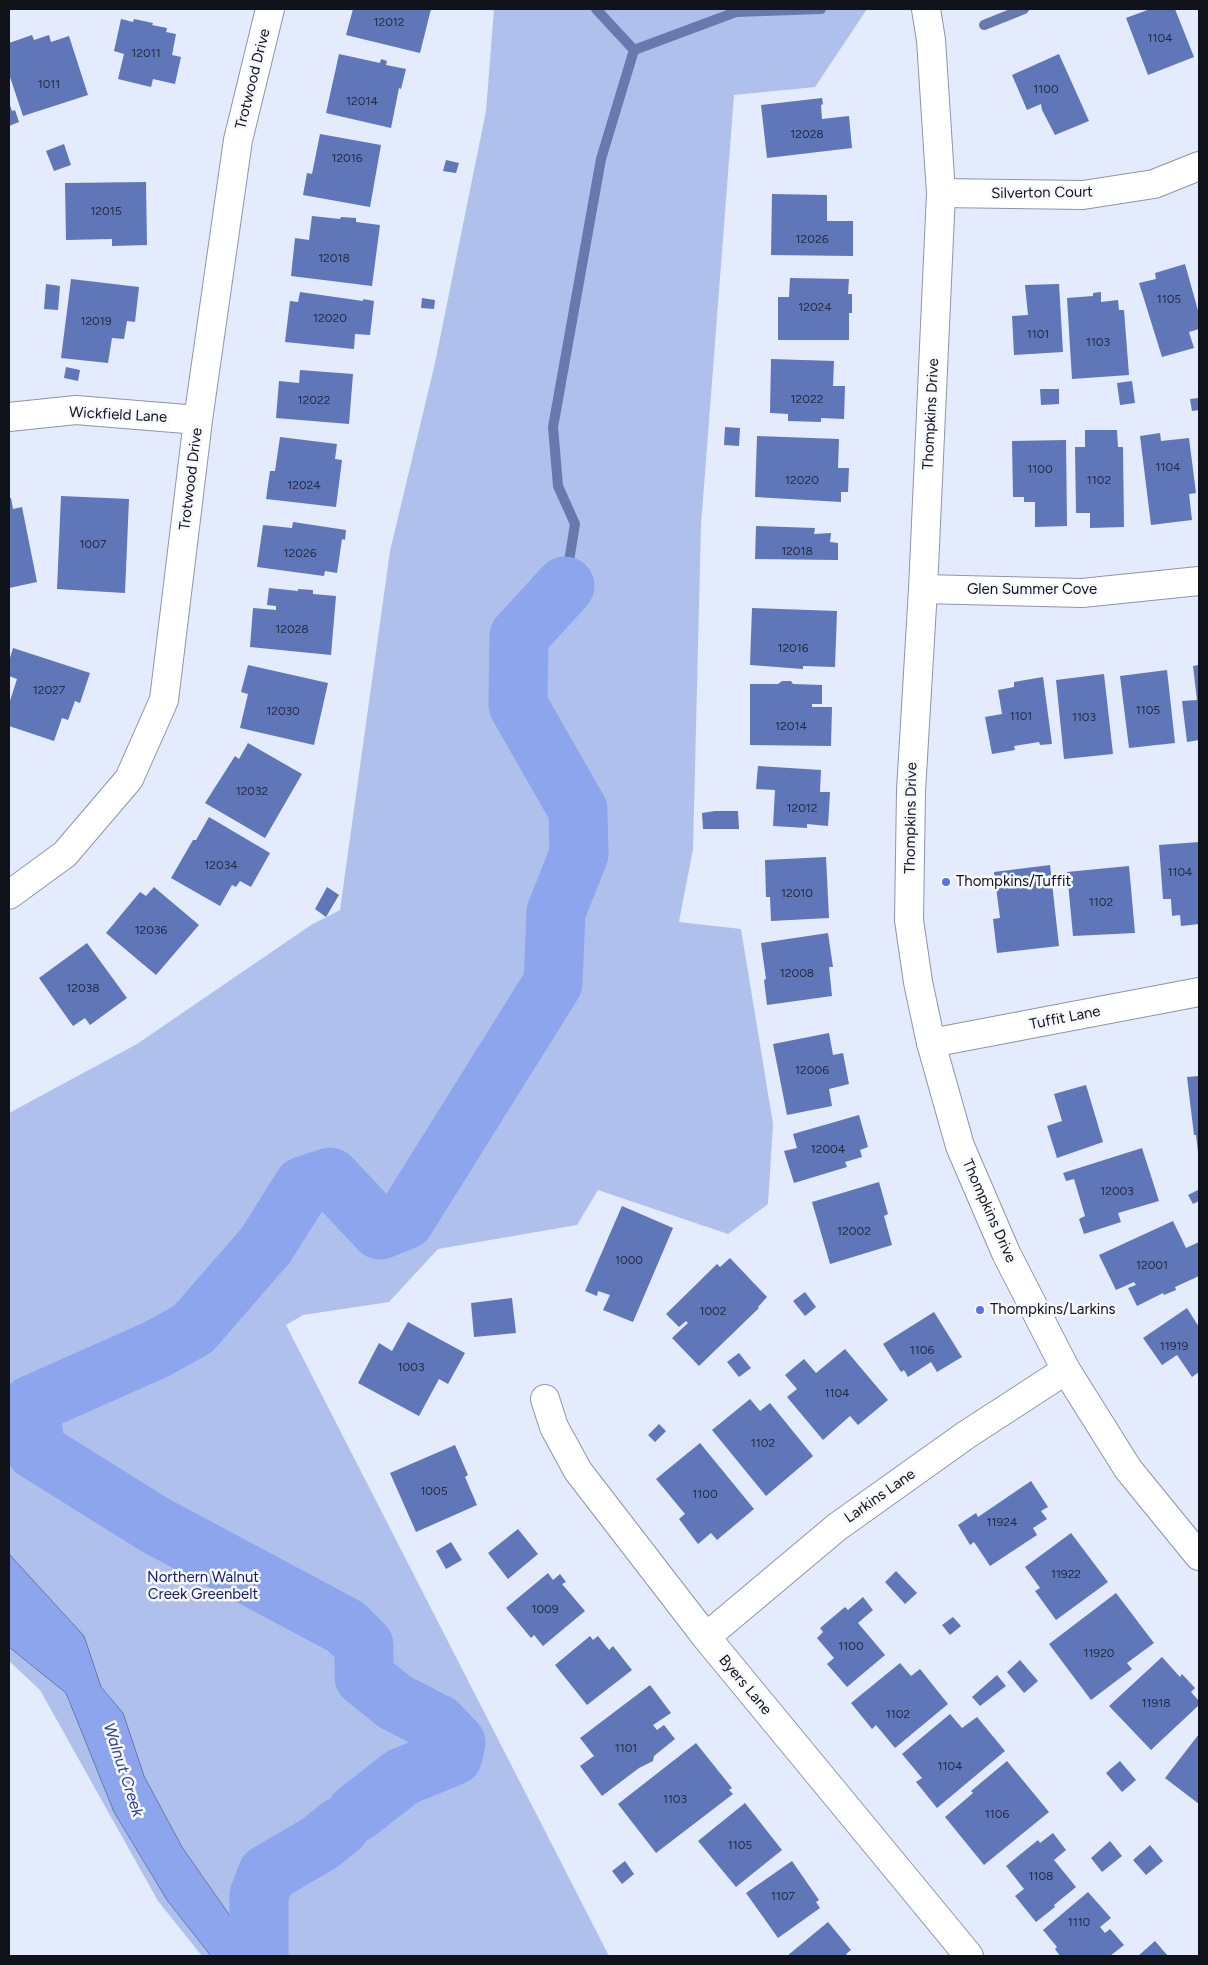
<!DOCTYPE html>
<html>
<head>
<meta charset="utf-8">
<style>
	body { margin:0 }
	#map { position:relative; width:1208px; height:1965px; overflow:hidden; background:#e4ebfc; font-family:Figtree,sans-serif }
	canvas { display:block }
	.frame { position:absolute; inset:0; border:10px solid #10131a; pointer-events:none }
</style>
</head>
<body>
<div id="map">
<canvas width="1208" height="1965"></canvas>
<div class="frame"></div>
</div>
<script>
const ctx = document.querySelector('canvas').getContext('2d');
ctx.lineJoin = 'round';
function paint(path, color) {
  ctx.fillStyle = color;
  ctx.fill(path, 'evenodd');
}
function trace(path, color, width, dash) {
  ctx.strokeStyle = color;
  ctx.lineWidth = width;
  ctx.lineCap = dash ? 'butt' : 'round';
  ctx.setLineDash(dash || []);
  ctx.stroke(path);
}
function drawText(font, color, halo, rows, align = 'center') {
  ctx.font = font + ' Figtree,sans-serif';
  ctx.lineWidth = 5;
  ctx.setLineDash([]);
  ctx.textBaseline = 'middle';
  ctx.strokeStyle = halo;
  ctx.fillStyle = color;
  for (const [text, x, y, turn = 0] of rows) {
    ctx.save();
    ctx.translate(x, y);
    ctx.rotate((+turn || 0) * Math.PI / 180);
    ctx.textAlign = isNaN(turn) ? turn : align;
    if (halo) ctx.strokeText(text, 0, 0);
    ctx.fillText(text, 0, 0);
    ctx.restore();
  }
}
const green = new Path2D(`
	M494,9H867L815,87L734,95L701,525L693,849L679,922L741,929L773,1124L768,1204L728,1234L598,1190L577,1225L438,1249L389,1302L303,1315L286,1325L609,1956H202L158,1901L40,1690L9,1661V1113L137,1044L311,925L340,910L390,551L435,363L486,111Z`);
const water = new Path2D(`
	M9,1554L84,1636L101,1687L123,1713L144,1776L182,1847L235,1923L268,1956H211L167,1900L114,1812L66,1693L9,1647Z`);
const stream = new Path2D(`
	M596,9L634,50
	M984,25L1024,9
	M565,586L575,524L558,486L553,427L601,159L634,50L736,12L821,9`);
const river = new Path2D(`
	M356,1813L402,1777L453,1756L456,1743L438,1724L395,1702L364,1677V1645L346,1627L155,1525L35,1450L31,1405L155,1350L193,1329L266,1245L303,1186L330,1177L380,1230L405,1220L553,983L556,912L579,854L578,810L518,705L519,636L565,586
	M259,1956V1895L267,1874L320,1843L341,1826`);
const building = new Path2D(`
	M353,9H431L420,53L346,35Z
	M1150,9H1175L1194,57L1148,75L1126,18Z
	M121,19L133,22L134,19L153,23L152,25L167,28L166,32L176,34L172,55L181,57L175,84L153,79L151,87L118,79L124,54L114,51Z
	M32,35L34,40L49,35L51,42L69,36L88,95L23,116L9,74V43Z
	M339,54L380,63L381,59L387,61L386,65L406,69L401,89L399,88L391,128L326,113Z
	M1059,54L1089,121L1055,135L1042,110L1041,104L1027,110L1012,75Z
	M822,98L823,104L821,105L822,119L849,116L852,148L767,158L761,105Z
	M9,102L12,111L15,110L19,122L9,126Z
	M320,134L381,145L370,207L303,195L307,173L312,174Z
	M64,144L71,165L54,171L46,151Z
	M446,160L459,163L456,173L443,171Z
	M146,182L147,245L112,246V239L66,240L65,183Z
	M772,194L827,195V221H853V256L771,255Z
	M312,216L340,219L341,217L356,218V222L380,225L372,286L291,276L295,238L309,240Z
	M1185,264L1199,314V329L1189,332L1194,348L1162,357L1139,283L1156,279L1155,273Z
	M790,278L849,279L848,294H852V313H849V340H778V297H789Z
	M71,279L139,287L135,322L127,321L124,339L112,338L108,363L61,358Z
	M46,284L60,286L58,310L44,309Z
	M1059,284L1063,352L1014,355L1012,316L1028,315L1025,285Z
	M300,292L363,301V299L374,301L370,335L355,334L354,349L285,342L290,301L298,302Z
	M1101,292V302L1118,300L1119,310H1124L1129,375L1072,379L1067,298L1093,296V293Z
	M422,298L435,300L434,309L421,308Z
	M771,359L834,361L833,386H845L844,419L821,418V422L788,421V414L770,413Z
	M66,367L80,370L78,381L64,378Z
	M300,370L353,374L349,424L276,418L279,381L299,383Z
	M1132,381L1135,403L1120,405L1117,383Z
	M1040,389H1059V404L1041,405Z
	M1199,398V410L1192,411L1190,399Z
	M725,427L740,428L739,446L724,445Z
	M1085,430H1117L1118,447H1123L1124,527L1090,528V513H1076L1075,447H1085Z
	M1160,433L1161,441L1189,438L1196,493L1189,494L1192,520L1151,525L1140,436Z
	M757,436L839,439L838,468H849L848,492H841V502L755,497Z
	M280,437L337,444L335,459L342,460L336,507L266,499L270,471H275Z
	M1066,440L1067,526L1035,527V502H1024V497H1013L1012,441Z
	M61,496L129,499L125,593L57,589Z
	M9,498H11L13,509L22,507L37,582L9,588Z
	M293,522L346,530L345,540L342,539L337,573L325,571L324,576L257,567L263,525L292,528Z
	M756,526L815,528L814,534L831,533L830,542L838,543V560L755,559Z
	M269,588L298,591V589L313,590V594L336,596L331,655L250,647L253,608L276,610V606L267,605Z
	M752,608L837,611L835,667L803,666V669L750,665Z
	M13,648L90,673L80,703L75,701L68,720L62,718L54,741L9,726V704L17,679L9,676V661Z
	M248,665L328,683L314,745L240,728L248,694L241,692Z
	M1199,665V740L1187,742L1182,701L1197,700L1193,666Z
	M1167,670L1175,743L1129,748L1120,676Z
	M1104,674L1113,754L1064,759L1056,680Z
	M1043,677L1052,744L1040,745L1039,742L1014,746L1015,750L992,754L985,717L1002,714L998,690L1014,687V682Z
	M782,681H791L793,684L822,685V704H812V707H832L831,746L750,745V684H778Z
	M248,743L302,774L265,838L205,803L235,756L239,759Z
	M758,766L821,770L820,792H830L828,826L807,824V828L773,826L775,790L756,789Z
	M715,811H738L739,829H703L702,813Z
	M209,817L270,853L251,887L240,881L236,887L232,885L220,906L171,878L193,840H196Z
	M1199,842V924L1181,926L1180,915L1172,916L1171,899H1163L1159,845Z
	M826,857L829,918L771,921L770,897H766L765,860Z
	M1050,865L1059,946L997,953L993,919L1000,918L994,872Z
	M1129,866L1135,933L1073,936L1067,872Z
	M154,887L199,925L156,975L106,933L140,892L146,896Z
	M327,887L339,895L326,917L315,909Z
	M828,933L833,967H829L832,996L767,1005L764,980L766,979L761,943Z
	M87,943L127,998L90,1025L85,1018L73,1026L39,978Z
	M829,1033L833,1055L843,1053L849,1084L829,1089L832,1106L787,1115L773,1044Z
	M1199,1076V1152H1198L1196,1135H1194L1187,1077Z
	M1086,1085L1103,1142L1057,1158L1047,1126L1062,1121L1054,1094Z
	M859,1115L868,1147L860,1150L862,1157L845,1162L847,1167L794,1183L784,1151L797,1148L793,1134Z
	M1142,1148L1159,1201L1118,1213L1121,1222L1084,1234L1079,1219L1085,1216L1074,1179L1066,1181L1063,1173Z
	M879,1182L888,1214L884,1216L892,1245L830,1264L812,1202Z
	M1198,1190L1199,1201L1193,1204L1188,1195Z
	M622,1206L673,1228L633,1322L603,1310L610,1295L598,1291L597,1296L585,1291Z
	M1173,1221L1186,1248L1199,1242V1276L1175,1287L1176,1290L1164,1295L1163,1293L1137,1306L1128,1288L1136,1285L1134,1282L1116,1290L1099,1255Z
	M730,1258L767,1297L758,1307L759,1308L699,1366L672,1338L688,1323L686,1321L679,1327L666,1314L717,1264L720,1267Z
	M805,1292L816,1307L805,1316L793,1301Z
	M512,1298L516,1333L474,1337L471,1303Z
	M1187,1308L1199,1327V1372L1192,1377L1177,1355L1162,1365L1143,1338Z
	M934,1312L962,1357L937,1372L931,1362L908,1377L904,1370L901,1372L883,1344Z
	M408,1322L465,1353L448,1384L439,1379L419,1416L358,1383L379,1343L392,1351Z
	M845,1349L888,1400L858,1425L850,1416L823,1440L787,1397L797,1389L785,1375L804,1359L816,1373Z
	M739,1353L751,1368L739,1377L727,1362Z
	M750,1399L760,1411L770,1403L813,1456L766,1496L712,1430Z
	M659,1424L666,1431L655,1442L648,1435Z
	M700,1443L754,1509L717,1540L711,1533L698,1544L679,1519L685,1514L656,1479Z
	M455,1445L468,1475L465,1477L477,1505L416,1532L390,1473Z
	M1031,1481L1048,1507L1041,1511L1047,1519L1033,1528L1037,1535L990,1566L974,1542L970,1545L958,1525L976,1513L978,1517Z
	M518,1529L538,1554L508,1579L488,1553Z
	M1071,1533L1108,1582L1056,1620L1035,1591L1040,1588L1025,1567Z
	M451,1542L462,1560L446,1569L436,1551Z
	M896,1571L917,1593L905,1604L885,1582Z
	M548,1573L553,1580L560,1574L566,1582L562,1584L585,1611L543,1646L534,1635L531,1638L506,1608Z
	M1116,1593L1154,1643L1127,1663L1132,1669L1091,1700L1049,1644Z
	M863,1597L873,1610L858,1623L885,1655L847,1687L827,1664L834,1658L817,1638L823,1632L820,1628L845,1607L848,1610Z
	M953,1617L961,1626L950,1635L942,1625Z
	M590,1636L593,1640L598,1636L609,1650L613,1646L632,1670L587,1705L555,1665Z
	M1162,1657L1180,1677L1182,1674L1195,1688L1191,1692L1199,1701V1705L1151,1750L1109,1706Z
	M1020,1660L1038,1681L1024,1693L1007,1672Z
	M900,1663L911,1676L920,1669L948,1704L895,1748L876,1725L872,1729L851,1703Z
	M997,1675L1006,1686L980,1706L972,1697Z
	M650,1685L671,1713L653,1725L657,1730L664,1725L675,1739L654,1756L653,1761L639,1768L602,1796L580,1766L594,1756L580,1738Z
	M950,1714L962,1728L977,1717L1005,1751L937,1808L916,1782L922,1778L902,1754Z
	M1199,1734V1804L1165,1778Z
	M696,1743L732,1788L729,1790L733,1794L656,1853L618,1804Z
	M1007,1761L1049,1812L984,1865L945,1817L973,1793L971,1791Z
	M1120,1761L1136,1780L1122,1792L1106,1773Z
	M745,1803L782,1850L736,1887L698,1841Z
	M1053,1833L1066,1850L1054,1860L1076,1887L1054,1905L1055,1907L1036,1922L1015,1896L1024,1889L1006,1866L1038,1840L1040,1843Z
	M1110,1841L1122,1856L1102,1872L1091,1858Z
	M1150,1845L1163,1861L1146,1875L1133,1860Z
	M625,1861L634,1874L622,1884L612,1871Z
	M792,1861L819,1900L816,1902L820,1908L778,1938L746,1893Z
	M1088,1892L1111,1918L1100,1927L1105,1933L1110,1929L1124,1945L1110,1956H1060L1055,1949L1057,1947L1043,1930Z
	M828,1922L851,1950L846,1954L848,1956H787Z
	M1155,1941L1168,1956H1138Z`);
const street = new Path2D(`
	M941,193L1083,195L1154,184L1199,166
	M9,417L76,410L198,420
	M923,589L1082,593L1199,581
	M9,895L65,854L129,779L164,700L198,420L238,140L270,9
	M931,1043L1199,992
	M545,1399L554,1427L578,1471L706,1637L969,1956
	M706,1637L837,1527L966,1435L1066,1370`);
const secondary = new Path2D(`
	M926,9L931,40L941,193L923,589L911,791L909,920L918,982L931,1043L960,1146L1006,1253L1066,1370L1128,1469L1199,1556`);
const markers = [
	[946,882,5,"#5373e8"],
	[980,1310,5,"#5373e8"]
];
const numberNames = [
	["12012",389,22],
	["1104",1160,38],
	["12011",146,53],
	["1011",49,84],
	["1100",1046,89],
	["12014",362,101],
	["12028",807,134],
	["12016",347,158],
	["12015",106,211],
	["12026",812,239],
	["12018",334,258],
	["1105",1169,299],
	["12024",815,307],
	["12020",330,318],
	["12019",96,321],
	["1101",1038,334],
	["1103",1098,342],
	["12022",807,399],
	["12022",314,400],
	["1104",1168,467],
	["1100",1040,469],
	["12020",802,480],
	["1102",1099,480],
	["12024",304,485],
	["1007",93,544],
	["12018",797,551],
	["12026",300,553],
	["12028",292,629],
	["12016",793,648],
	["12027",49,690],
	["1105",1148,710],
	["12030",283,711],
	["1101",1021,716],
	["1103",1084,717],
	["12014",791,726],
	["12032",252,791],
	["12012",802,808],
	["12034",221,865],
	["1104",1180,872],
	["12010",797,893],
	["1102",1101,902],
	["12036",151,930],
	["12008",797,973],
	["12038",83,988],
	["12006",812,1070],
	["12004",828,1149],
	["12003",1117,1191],
	["12002",854,1231],
	["1000",629,1260],
	["12001",1152,1265],
	["1002",713,1311],
	["11919",1174,1346],
	["1106",922,1350],
	["1003",411,1367],
	["1104",837,1393],
	["1102",763,1443],
	["1005",434,1491],
	["1100",705,1494],
	["11924",1002,1522],
	["11922",1066,1574],
	["1009",545,1609],
	["1100",851,1646],
	["11920",1099,1653],
	["11918",1156,1703],
	["1102",898,1714],
	["1101",626,1748],
	["1104",950,1766],
	["1103",675,1799],
	["1106",997,1814],
	["1105",740,1845],
	["1108",1041,1876],
	["1107",783,1896],
	["1110",1079,1922]
];
const streetNames = [
	["Trotwood Drive",253,79,-76],
	["Silverton Court",1042,193,-1],
	["Thompkins Drive",931,414,-87],
	["Wickfield Lane",118,415,3],
	["Trotwood Drive",191,479,-83],
	["Glen Summer Cove",1032,590],
	["Thompkins Drive",911,818,-89],
	["Tuffit Lane",1065,1018,-11],
	["Thompkins Drive",989,1211,66],
	["Larkins Lane",880,1496,-35],
	["Byers Lane",745,1685,50]
];
const poiNames = [
	["Thompkins/Tuffit",956,882],
	["Thompkins/Larkins",990,1310]
];
const parkNames = [
	["Northern Walnut",203,1578],
	["Creek Greenbelt",203,1595]
];
const waterNames = [
	["Walnut Creek",123,1770,72]
];
paint(green, '#b0c0ed');
paint(water, '#8ca5ec');
trace(water, '#6779ad', 1);
trace(stream, '#6779ad', 10);
trace(river, '#8ca5ec', 59);
paint(building, '#5f76b9');
trace(street, '#8d95a9', 30);
trace(secondary, '#8d95a9', 30);
trace(street, '#fff', 28);
trace(secondary, '#fff', 28);
for (const [x, y, r, color] of markers) {
  const dot = new Path2D();
  dot.arc(x, y, r, 0, 2 * Math.PI);
  ctx.fillStyle = color;
  ctx.fill(dot);
  trace(dot, '#f6f8fc', 2);
}
drawText('12px', '#242c42', null, numberNames);
drawText('15px', '#10131a', '#f6f8fc', streetNames);
drawText('15px', '#10131a', '#f6f8fc', poiNames, 'left');
drawText('15px', '#111b6b', '#f6f8fc', parkNames);
drawText('italic 16px', '#2b3f91', '#f6f8fc', waterNames);
</script>
</body>
</html>
